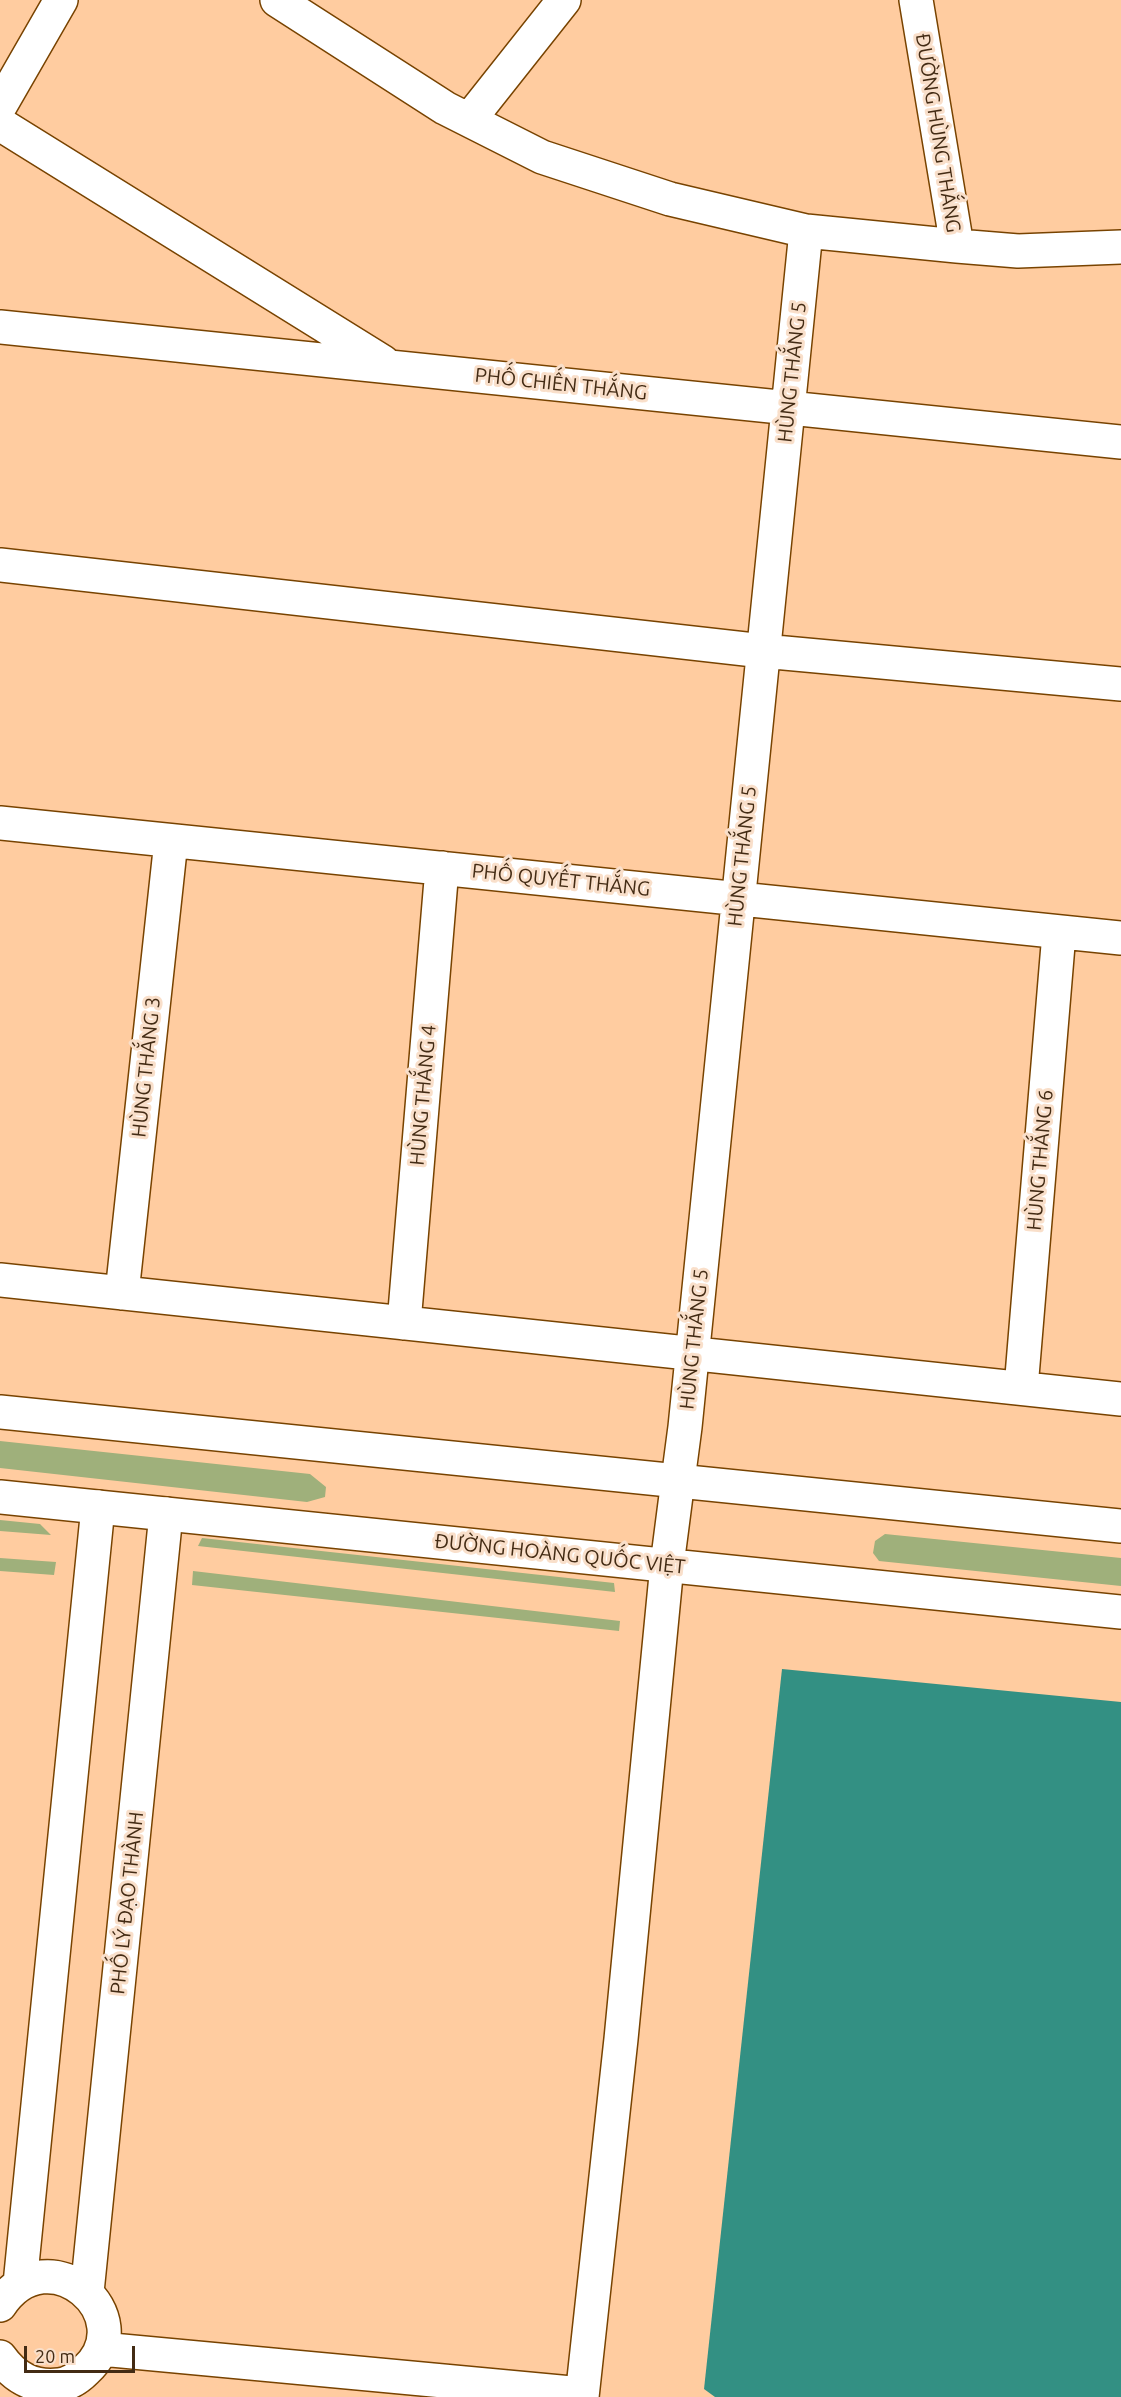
<!DOCTYPE html>
<html>
<head>
<meta charset="utf-8">
<style>
	body { margin:0 }
	#map { position:relative; width:1121px; height:2397px; overflow:hidden; background:#ffcca0; font-family:Ubuntu,sans-serif }
	canvas { display:block }
	.scale { position:absolute; left:24px; top:2346px; width:111px; height:27px; box-sizing:border-box; border:3px solid #432b14; border-top:0; padding-left:8px; font-size:18px; line-height:21px; white-space:nowrap; color:#432b14; -webkit-text-stroke:4px #f9dfca; paint-order:stroke }
</style>
</head>
<body>
<div id="map">
<canvas width="1121" height="2397"></canvas>
<div class="scale">20 m</div>
</div>
<script>
const ctx = document.querySelector('canvas').getContext('2d');
ctx.lineJoin = 'round';
function paint(path, color) {
  ctx.fillStyle = color;
  ctx.fill(path, 'evenodd');
}
function trace(path, color, width, dash) {
  ctx.strokeStyle = color;
  ctx.lineWidth = width;
  ctx.lineCap = dash ? 'butt' : 'round';
  ctx.setLineDash(dash || []);
  ctx.stroke(path);
}
function drawText(font, color, halo, rows, align = 'center') {
  ctx.font = font + ' Ubuntu,sans-serif';
  ctx.lineWidth = 6;
  ctx.setLineDash([]);
  ctx.textBaseline = 'middle';
  ctx.strokeStyle = halo;
  ctx.fillStyle = color;
  for (const [text, x, y, turn = 0] of rows) {
    ctx.save();
    ctx.translate(x, y);
    ctx.rotate((+turn || 0) * Math.PI / 180);
    ctx.textAlign = isNaN(turn) ? turn : align;
    if (halo) ctx.strokeText(text, 0, 0);
    ctx.fillText(text, 0, 0);
    ctx.restore();
  }
}
const green = new Path2D(`
	M0,1441L310,1474L326,1487L325,1497L307,1502L0,1468Z
	M0,1520L40,1524L51,1535L0,1531Z
	M885,1534L1121,1558V1586L879,1561L873,1553L875,1541Z
	M202,1538L614,1583L615,1592L198,1546Z
	M0,1558L56,1562L54,1575L0,1571Z
	M193,1571L620,1621L619,1631L192,1585Z`);
const water = new Path2D(`
	M782,1669L1121,1702V2397H715L704,2389Z`);
const minor = new Path2D(`
	M277,0L445,108L542,157L670,199L806,231L957,246L1018,251L1121,247
	M916,0L957,246
	M0,106L61,0
	M469,120L564,0
	M0,124L383,362
	M0,327L1121,442
	M0,565L763,651L1121,684
	M0,823L1121,938
	M0,1280L1121,1399
	M122,1293L171,841
	M404,1323L442,868
	M1021,1388L1059,933
	M678,1480L685,1427L806,231
	M20,2284L98,1507
	M87,2292L166,1514
	M0,2305C49,2232 144,2317 86,2370C79,2377 69,2384 59,2385C33,2388 15,2378 0,2357
	M101,2349L582,2394
	M582,2397L621,2039L667,1565`);
const primary = new Path2D(`
	M0,1412L1121,1526
	M0,1497L1121,1612
	M667,1565L678,1480`);
const streetNames = [
	["ĐƯỜNG HÙNG THẮNG",938,133,81],
	["HÙNG THẮNG 5",792,372,-84],
	["PHỐ CHIẾN THẮNG",561,384,6],
	["HÙNG THẮNG 5",742,856,-84],
	["PHỐ QUYẾT THẮNG",561,880,6],
	["HÙNG THẮNG 3",146,1067,-84],
	["HÙNG THẮNG 4",423,1095,-85],
	["HÙNG THẮNG 6",1040,1160,-85],
	["HÙNG THẮNG 5",694,1339,-84],
	["ĐƯỜNG HOÀNG QUỐC VIỆT",560,1554,6],
	["PHỐ LÝ ĐẠO THÀNH",127,1903,-84]
];
paint(green, '#9fb07b');
paint(water, '#339083');
trace(minor, '#784300', 36);
trace(primary, '#784300', 36);
trace(minor, '#fff', 33);
trace(primary, '#fff', 33);
drawText('20px', '#432b14', '#f9dfca', streetNames);
</script>
</body>
</html>
